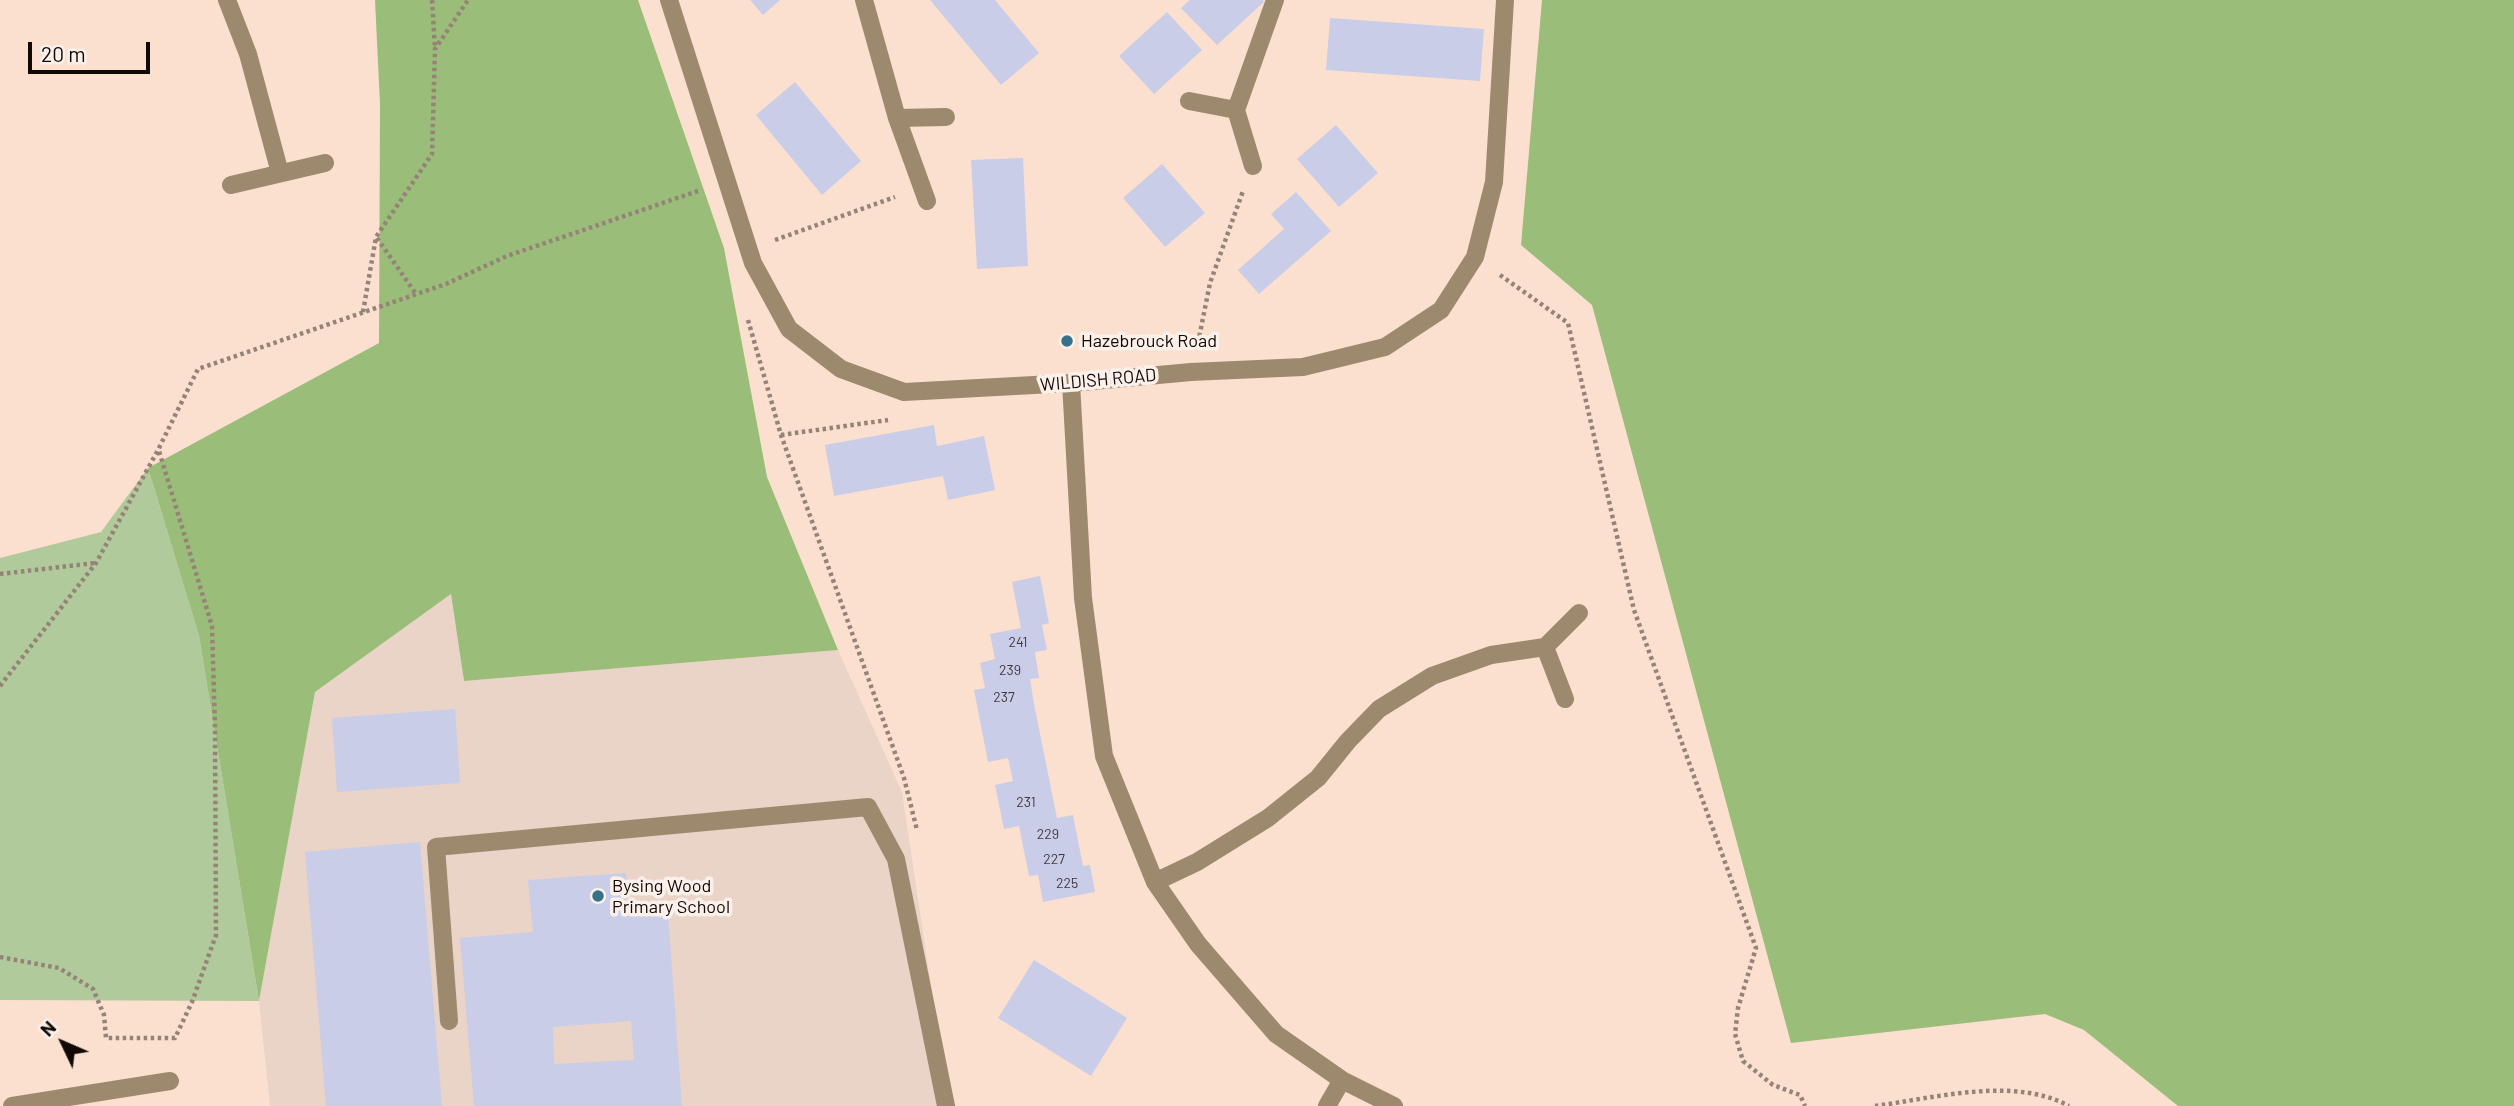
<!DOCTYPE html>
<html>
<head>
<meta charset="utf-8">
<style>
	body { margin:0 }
	#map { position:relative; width:2514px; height:1106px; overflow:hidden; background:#fbe0cf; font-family:Barlow,sans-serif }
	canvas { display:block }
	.north { position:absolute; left:28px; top:1008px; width:70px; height:70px; -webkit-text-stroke:5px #fcf1ea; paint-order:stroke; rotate:314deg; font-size:19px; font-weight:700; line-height:28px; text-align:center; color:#110905 }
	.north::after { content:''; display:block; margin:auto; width:24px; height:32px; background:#110905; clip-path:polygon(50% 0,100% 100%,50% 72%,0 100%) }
	.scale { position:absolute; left:28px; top:42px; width:122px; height:32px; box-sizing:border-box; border:4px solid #110905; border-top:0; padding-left:9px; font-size:21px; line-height:24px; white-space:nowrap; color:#110905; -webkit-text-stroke:5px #fcf1ea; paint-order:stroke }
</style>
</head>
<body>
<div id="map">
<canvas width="2514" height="1106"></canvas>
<div class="north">N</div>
<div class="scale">20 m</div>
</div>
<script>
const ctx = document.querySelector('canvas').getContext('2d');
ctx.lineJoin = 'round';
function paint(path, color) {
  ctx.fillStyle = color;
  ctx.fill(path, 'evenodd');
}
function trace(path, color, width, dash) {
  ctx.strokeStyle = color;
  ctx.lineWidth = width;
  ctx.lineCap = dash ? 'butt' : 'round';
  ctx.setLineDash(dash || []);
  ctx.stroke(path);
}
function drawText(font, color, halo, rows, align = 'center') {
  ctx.font = font + ' Barlow,sans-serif';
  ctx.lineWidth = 7;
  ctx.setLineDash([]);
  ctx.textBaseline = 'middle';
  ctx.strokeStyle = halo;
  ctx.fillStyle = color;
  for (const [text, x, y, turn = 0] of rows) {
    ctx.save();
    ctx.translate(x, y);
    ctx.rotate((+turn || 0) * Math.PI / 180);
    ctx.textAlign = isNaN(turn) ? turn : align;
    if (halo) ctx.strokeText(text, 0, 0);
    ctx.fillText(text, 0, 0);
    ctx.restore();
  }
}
const education = new Path2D(`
	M451,594L464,681L838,650L902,792L949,1106H270L259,1001L315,692Z`);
const green = new Path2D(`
	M148,468L199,636L259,1001L0,1000V558L101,532Z`);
const forest = new Path2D(`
	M375,0H638L724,248L767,477L838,650L464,681L451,594L315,692L259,1001L199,636L148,468L379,343L380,104Z
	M1542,0H2514V1106H2178L2084,1030L2045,1014L1791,1043L1592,305L1521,245Z`);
const building = new Path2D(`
	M750,0H780L763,15Z
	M930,0H995L1039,53L1001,85Z
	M1190,0H1263L1264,2L1217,45L1181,8Z
	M1167,12L1202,50L1154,94L1119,56Z
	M1330,18L1484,29L1480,81L1326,70Z
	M795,82L861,161L822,195L756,115Z
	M1336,125L1378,173L1339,207L1297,159Z
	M1023,158L1028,266L977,269L971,160Z
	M1162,164L1205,213L1165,247L1123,198Z
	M1296,192L1331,231L1259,294L1238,270L1284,229L1271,214Z
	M934,425L937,446L984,436L995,490L948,500L943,476L834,496L825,445Z
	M1040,576L1049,623L1042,625L1047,650L1035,652L1039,678L1030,679L1034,704L1057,818L1073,815L1083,866L1090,865L1095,892L1043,902L1038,875L1029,876L1019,826L1004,829L995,785L1013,781L1008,758L988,762L974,690L985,688L980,663L995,659L990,634L1021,628L1012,582Z
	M455,709L460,783L337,792L332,718Z
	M420,842L442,1106H326L305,852Z
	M626,873L629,915L668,913L682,1106H474L460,938L533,932L528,880ZM631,1021L634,1060L554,1064L553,1027Z
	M1034,960L1127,1018L1091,1076L998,1018Z`);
const path = new Path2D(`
	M432,0L435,48
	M377,238L416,294
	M775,240L895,197
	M1500,275L1568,323L1634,610L1756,948L1738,1008L1735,1034L1743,1061L1773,1085L1800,1095L1805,1106
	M363,312L376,237L432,154L435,49L468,0
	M748,320L781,435L904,778L917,830
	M1198,343L1210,283L1243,191
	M781,435L888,420
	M0,574L95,563
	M0,686L96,563L158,450L198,369L446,284L507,256L698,191
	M0,957L59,968L93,989L104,1015L106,1038H175L192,1002L216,935L215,728L212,626L159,451
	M1875,1106C1935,1098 2014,1076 2069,1106`);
const service = new Path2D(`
	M449,1021L436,847L868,807L896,859L946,1106`);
const minor = new Path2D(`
	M227,0L248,54L280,173
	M669,0L753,263L789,329L841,369L904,392L1071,383L1191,372L1303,367L1385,347L1441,310L1475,257L1494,182L1505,0
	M864,0L897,118L927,201
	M1189,101L1236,110
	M897,118L946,117
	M1253,166L1236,110L1275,0
	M231,185L325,163
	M1071,383L1083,598L1104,756L1155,882L1198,944L1276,1034L1342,1080L1394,1106
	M1545,647L1565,699
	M1155,882L1197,862L1268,818L1318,778L1348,741L1379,709L1432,676L1491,655L1545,647L1579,613
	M12,1106L170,1081
	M1327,1106L1342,1080`);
const markers = [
	[1067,341,7,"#367289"],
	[598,896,7,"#367289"]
];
const numberNames = [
	["241",1018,642],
	["239",1010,670],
	["237",1004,697],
	["231",1026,802],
	["229",1048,834],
	["227",1054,859],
	["225",1067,883]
];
const poiNames = [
	["Hazebrouck Road",1081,341],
	["Bysing Wood",612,886],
	["Primary School",612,907]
];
const streetNames = [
	["WILDISH ROAD",1098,380,-5]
];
paint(education, '#ead3c7');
paint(green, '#b1ca9c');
paint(forest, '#9abe79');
paint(building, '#cacde8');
trace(path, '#958377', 4.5, [3.5, 3.5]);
trace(service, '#9d8a6e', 18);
trace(minor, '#9d8a6e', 18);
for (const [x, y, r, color] of markers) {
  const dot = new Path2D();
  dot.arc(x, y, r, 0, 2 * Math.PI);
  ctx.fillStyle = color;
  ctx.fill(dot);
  trace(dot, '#fcf1ea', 2.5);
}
drawText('14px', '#3f3a3e', null, numberNames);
drawText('18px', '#110905', '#fcf1ea', poiNames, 'left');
drawText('18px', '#110905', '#fcf1ea', streetNames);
</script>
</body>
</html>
